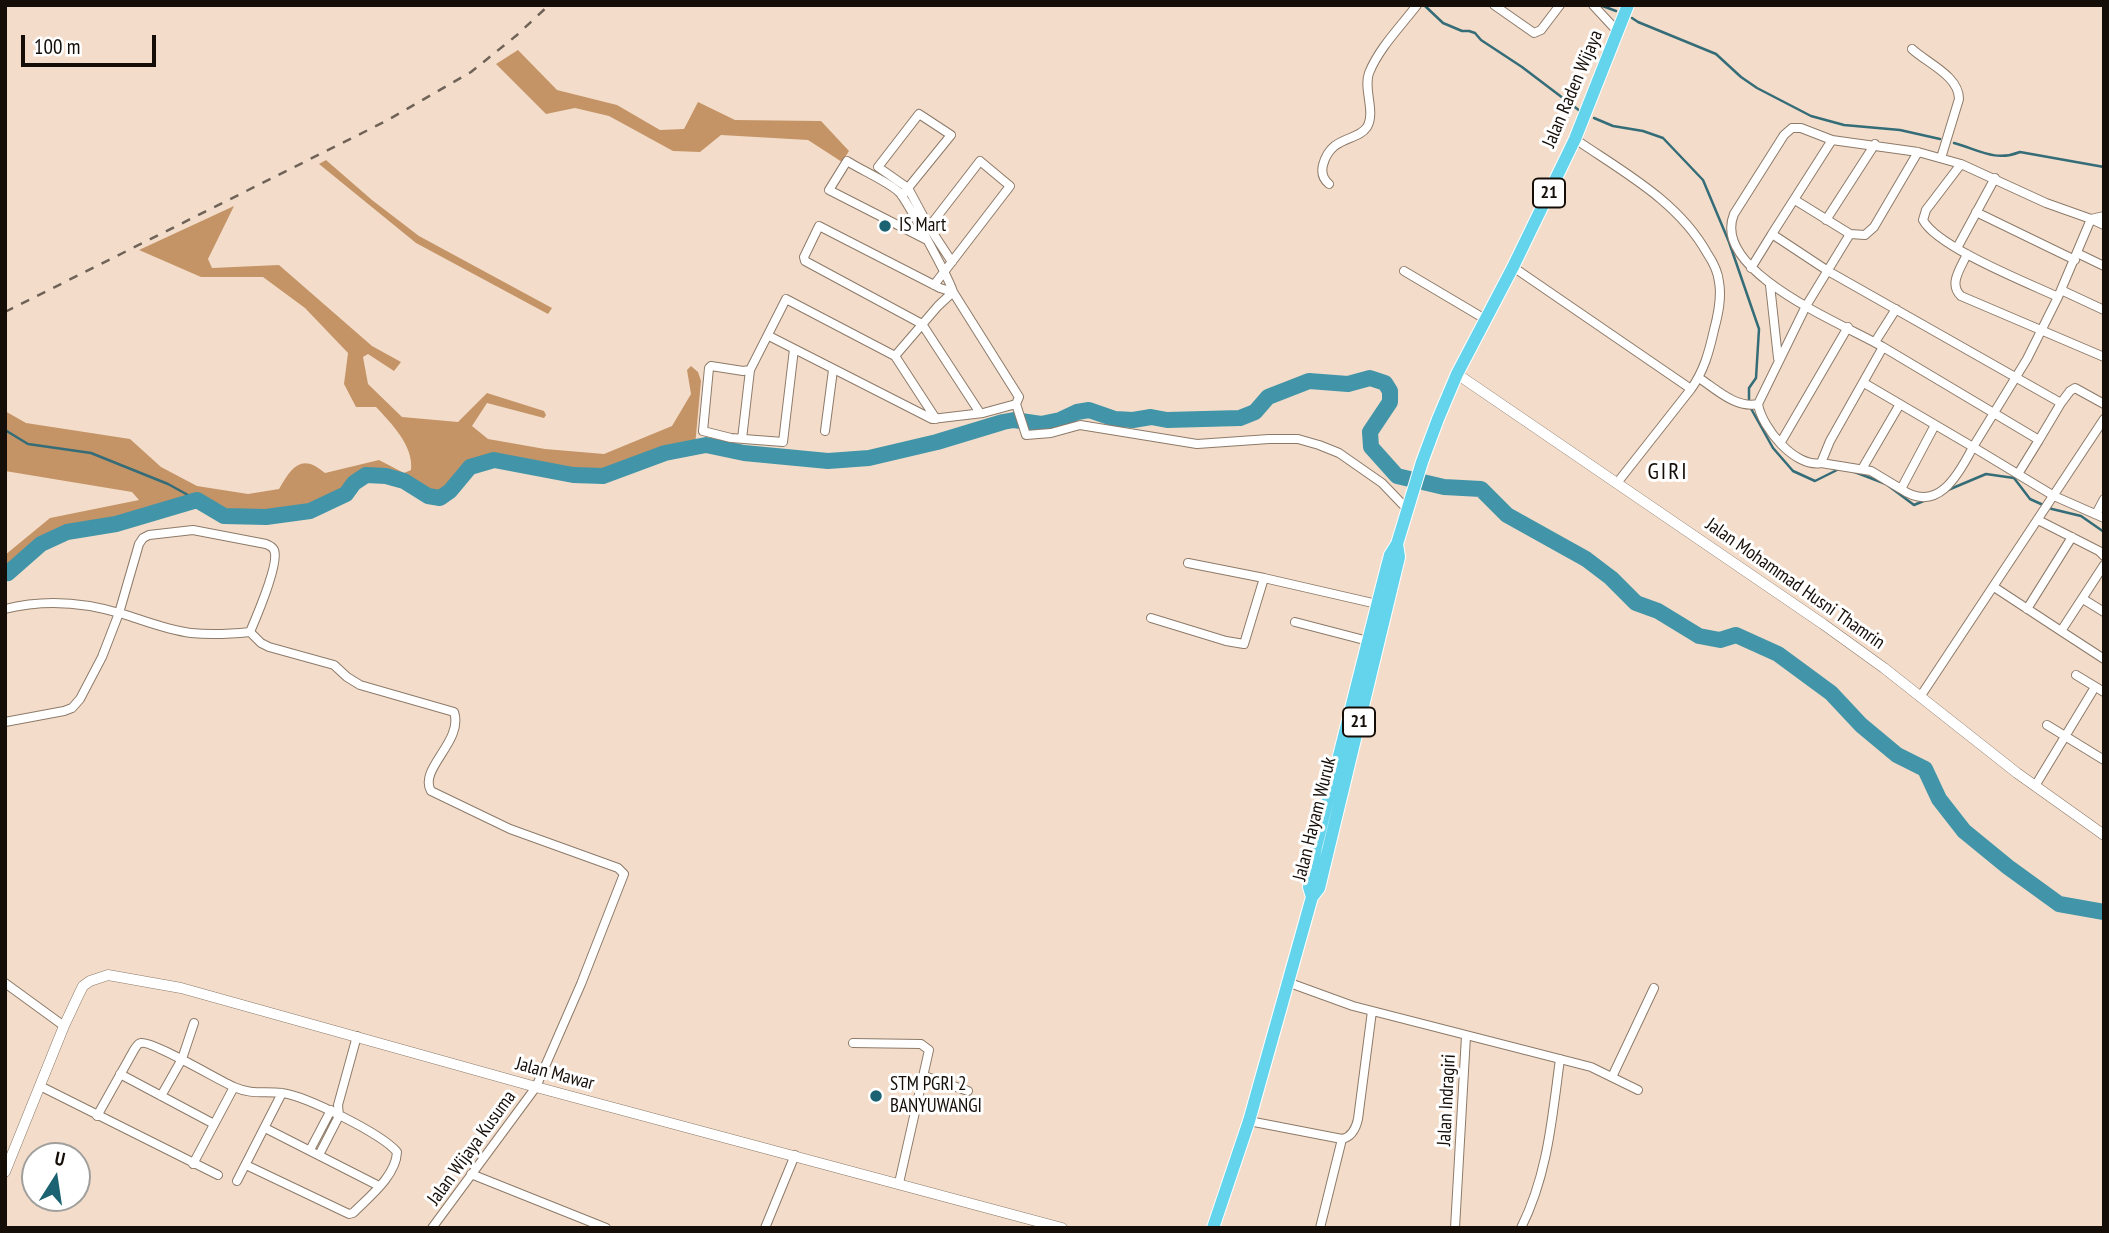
<!DOCTYPE html>
<html>
<head>
<meta charset="utf-8">
<style>
	body { margin:0 }
	#map { position:relative; width:2109px; height:1233px; overflow:hidden; background:#f3ddca; font-family:"PT Sans Narrow",sans-serif }
	canvas { display:block }
	.frame { position:absolute; inset:0; border:7px solid #150e08; pointer-events:none }
	.north { position:absolute; left:21px; top:1142px; width:70px; height:70px; box-sizing:border-box; background:#fff; border:2px solid #a19f9c; border-radius:50%; rotate:12deg; font-size:19px; font-weight:700; line-height:28px; text-align:center; color:#150e08 }
	.north::after { content:''; display:block; margin:auto; width:24px; height:32px; background:#1b6372; clip-path:polygon(50% 0,100% 100%,50% 72%,0 100%) }
	.scale { position:absolute; left:21px; top:35px; width:135px; height:32px; box-sizing:border-box; border:4px solid #150e08; border-top:0; padding-left:9px; font-size:21px; line-height:24px; white-space:nowrap; color:#150e08; -webkit-text-stroke:5px #fff; paint-order:stroke }
</style>
</head>
<body>
<div id="map">
<canvas width="2109" height="1233"></canvas>
<div class="frame"></div>
<div class="north">U</div>
<div class="scale">100 m</div>
</div>
<script>
const ctx = document.querySelector('canvas').getContext('2d');
ctx.lineJoin = 'round';
function paint(path, color) {
  ctx.fillStyle = color;
  ctx.fill(path, 'evenodd');
}
function trace(path, color, width, dash) {
  ctx.strokeStyle = color;
  ctx.lineWidth = width;
  ctx.lineCap = dash ? 'butt' : 'round';
  ctx.setLineDash(dash || []);
  ctx.stroke(path);
}
function drawText(font, color, halo, rows, align = 'center') {
  ctx.font = font + ' "PT Sans Narrow",sans-serif';
  ctx.lineWidth = 6;
  ctx.setLineDash([]);
  ctx.textBaseline = 'middle';
  ctx.strokeStyle = halo;
  ctx.fillStyle = color;
  for (const [text, x, y, turn = 0] of rows) {
    ctx.save();
    ctx.translate(x, y);
    ctx.rotate((+turn || 0) * Math.PI / 180);
    ctx.textAlign = isNaN(turn) ? turn : align;
    if (halo) ctx.strokeText(text, 0, 0);
    ctx.fillText(text, 0, 0);
    ctx.restore();
  }
}
const forest = new Path2D(`
	M518,50L557,90L617,105L660,130L684,129L698,102L735,120L821,121L849,151L842,162L808,140L721,135L700,152L673,151L609,116L575,108L546,114L496,64Z
	M326,160L372,200L419,236L552,308L548,314L416,243L319,164Z
	M234,206L208,259L212,268L279,265L372,346L401,362L394,371L368,354L363,357L368,384L402,417L458,422L487,393L544,411L546,415L544,418L487,403L472,426L488,439L545,449L604,454L672,426L691,394L687,370L691,366L698,372L701,381L695,446L665,453L603,476L573,475L494,460L470,467L450,491L440,498L428,496L404,481L386,476L366,475L354,483L346,494L310,511L266,517L224,516L197,500L116,524L67,532L41,544L8,573L5,571V555L50,518L139,500L132,492L5,471V411L26,423L130,439L161,467L197,486L248,494L279,489C292,466 302,453 325,473L379,460L404,473L411,470C414,446 391,423 376,407H356L344,384L348,353L305,308L263,277H201L139,250Z`);
const stream = new Path2D(`
	M1424,5L1443,23L1462,31H1469L1475,33L1481,40L1522,67L1580,111
	M1600,5L1616,11
	M1632,18L1638,22L1716,54L1741,77L1757,88L1811,116L1844,125L1900,130L1940,139
	M1594,118L1613,126L1643,131L1663,138L1703,180L1729,242L1759,329L1756,378L1749,388V405L1773,448L1793,471L1815,481L1839,469
	M1954,143C1979,150 1995,162 2020,152L2104,167
	M5,430L28,444L91,453L168,484L197,500
	M1852,471L1886,484L1914,505L1926,500
	M1948,490L1986,474L2014,478L2030,499L2052,509L2081,516L2104,532`);
const river = new Path2D(`
	M5,571L8,573L41,544L67,532L116,524L197,500L224,516L266,517L310,511L346,494L354,483L366,475L386,476L404,481L428,496L440,498L450,491L470,467L494,460L573,475L603,476L665,453L706,445L744,453L828,461L869,458L937,442L1003,422L1014,420L1041,424L1060,420L1077,412L1089,410L1115,419L1133,420L1151,417L1167,420L1240,418L1255,412L1268,397L1309,381L1348,384L1370,378L1385,383L1390,391V402L1370,432L1371,447L1397,476L1444,487L1481,489L1507,515L1586,559L1611,578L1636,603L1658,611L1699,636L1720,640L1736,635L1778,654L1831,693L1861,725L1897,755L1925,769L1939,799L1964,831L2008,867L2059,904L2104,912`);
const minor = new Path2D(`
	M1494,5L1534,33L1541,30L1560,5
	M1593,5L1618,32
	M1912,49C1927,63 1959,76 1959,99L1941,158
	M919,114L951,135L908,188L878,167Z
	M1575,139C1623,172 1678,201 1707,253C1713,262 1718,271 1719,282C1722,298 1718,315 1714,330C1709,352 1704,371 1691,389
	M1329,184C1323,179 1321,173 1323,165C1331,135 1357,142 1367,127C1376,112 1363,89 1369,73C1379,48 1401,26 1417,5
	M902,196L908,188L929,227L980,161L1010,186L934,285
	M1795,200L1850,234L1865,235L1874,227L1918,152
	M1976,212L2075,260
	M2104,216L2091,219L2046,203L1961,164L1926,210L1923,220C1937,247 2028,283 2058,297L2091,219L2104,225
	M1826,220L1875,144
	M929,227L952,262
	M1772,234L1832,140
	M927,240L829,190L847,161C861,170 887,181 899,192C906,199 951,282 953,292
	M1957,248L1995,178
	M2077,253L2104,266
	M1967,254C1961,268 1948,284 1961,296L2104,357
	M1513,267L1691,389L1617,483
	M1751,268L1772,234L1828,271L2061,403L2070,391L2075,388L2104,404
	M1404,271L1485,319
	M1770,285L1778,358
	M2061,290L2104,310
	M953,292L940,288L819,226L804,257L805,261L922,324L980,413
	M2058,297L2027,359L1973,447L2054,496L2104,518
	M769,336L932,419L983,413L1016,404L1026,435L1051,433L1080,425L1197,444L1269,439H1298L1319,445L1339,453L1382,483L1407,509
	M1875,342L1896,309
	M1883,347C1846,325 1710,272 1734,214L1784,135L1792,128H1801L1832,140L1918,152L1961,164
	M794,349L783,442L731,438L703,431L709,368L711,366L743,371L750,370L786,299L895,356L938,306L953,292L1019,397L1016,404
	M895,356L936,419
	M1699,378C1716,389 1736,409 1758,404L1806,306L1850,234
	M1864,383L1973,447C1958,476 1937,514 1901,489
	M1758,404C1762,428 1795,468 1821,463L1830,441L1883,347L2039,440L2061,403
	M825,431L833,370
	M742,439L750,370
	M1781,442L1848,327
	M1821,463L1871,471L1901,489L1935,425
	M1862,469L1900,404
	M2018,474L2039,440
	M2096,514L2104,499
	M2038,520L2099,551L2104,556
	M1188,563L1264,578L1377,604
	M1994,587L2061,631L2104,565
	M2083,599L2104,612
	M5,609C44,599 84,602 123,614C145,621 167,630 191,633C210,635 231,634 250,632C256,618 280,562 274,550C272,546 270,546 266,544L193,530L149,535L143,538L139,544L119,613L102,657L80,699L72,708L64,711L5,722
	M2027,609L2072,537
	M1151,618L1226,641L1244,644L1264,578
	M1295,622L1368,641
	M2061,631L2104,659
	M250,632L261,643L269,647L334,665L347,677L360,685L454,712C464,741 418,769 431,791L510,829L618,868L624,874L581,984L536,1087L432,1228
	M2076,675L2104,692
	M1920,697L2104,419
	M2047,725L2104,760
	M2035,786L2095,687
	M1287,982L1353,1006L1591,1067L1638,1090
	M5,983L64,1026
	M853,1043L921,1044L929,1050L899,1183
	M120,1074L214,1124
	M924,1076L968,1091
	M1612,1077L1654,988
	M40,1086L218,1175
	M161,1096L182,1059L194,1023
	M97,1116L134,1050C136,1047 138,1043 141,1043C151,1040 220,1081 234,1087C252,1095 264,1091 282,1093C306,1096 382,1134 397,1152C396,1176 369,1197 353,1213L349,1214L246,1165
	M1249,1121L1342,1139C1352,1137 1356,1128 1358,1119L1372,1011
	M265,1128L379,1186
	M310,1150L331,1110
	M319,1155L339,1116L338,1105L357,1036
	M193,1164L234,1087
	M471,1174L606,1228
	M237,1181L282,1093
	M765,1228L795,1155
	M1320,1228L1342,1139
	M1455,1228L1466,1036
	M1521,1228C1548,1174 1552,1118 1560,1059`);
const tertiary = new Path2D(`
	M1457,374L1823,624L1884,668L2017,773L2104,835
	M5,1172L64,1026L79,994L83,986L90,981L108,975L181,988L536,1087L1062,1228`);
const trunk = new Path2D(`
	M1312,897L1309,887L1316,847L1385,574L1390,555L1397,544L1422,462L1438,419L1457,374L1513,267L1575,139L1628,5
	M1213,1228L1249,1121L1312,897L1319,888L1399,557L1397,544`);
const rail = new Path2D(`
	M5,312L386,121L471,72L517,35L549,5`);
const markers = [
	[885,226,7,"#1b6372"],
	[876,1096,7,"#1b6372"]
];
const shields = [
	[1549,193,32],
	[1359,722,32]
];
const shieldNames = [
	["21",1549,193],
	["21",1359,722]
];
const streetNames = [
	["Jalan Raden Wijaya",1573,89,-67],
	["Jalan Mohammad Husni Thamrin",1795,584,35],
	["Jalan Hayam Wuruk",1315,819,-76],
	["Jalan Mawar",555,1074,15],
	["Jalan Indragiri",1447,1100,-87],
	["Jalan Wijaya Kusuma",472,1148,-54]
];
const poiNames = [
	["IS Mart",899,226],
	["STM PGRI 2",890,1085],
	["BANYUWANGI",890,1107]
];
const quarterNames = [
	["GIRI",1668,472]
];
paint(forest, '#c49467');
trace(stream, '#346c78', 2.5);
trace(river, '#4295a8', 16);
trace(minor, '#8d7a69', 10);
trace(tertiary, '#8d7a69', 11);
trace(trunk, '#fff', 14);
trace(minor, '#fff', 8);
trace(tertiary, '#fff', 10);
trace(trunk, '#63d4eb', 12);
trace(rail, '#6f6257', 2.5, [9, 9]);
for (const [x, y, r, color] of markers) {
  const dot = new Path2D();
  dot.arc(x, y, r, 0, 2 * Math.PI);
  ctx.fillStyle = color;
  ctx.fill(dot);
  trace(dot, '#fff', 2.5);
}
for (const [x, y, w] of shields) {
  const box = new Path2D();
  box.roundRect(x - w / 2, y - 14.5, w, 29, 5);
  ctx.fillStyle = '#fff';
  ctx.fill(box);
  trace(box, '#150e08', 2);
}
drawText('bold 18px', '#150e08', null, shieldNames);
drawText('19px', '#150e08', '#fff', streetNames);
drawText('19px', '#150e08', '#fff', poiNames, 'left');
ctx.letterSpacing = '2px';
drawText('23px', '#150e08', '#fff', quarterNames);
ctx.letterSpacing = '0px';
</script>
</body>
</html>
